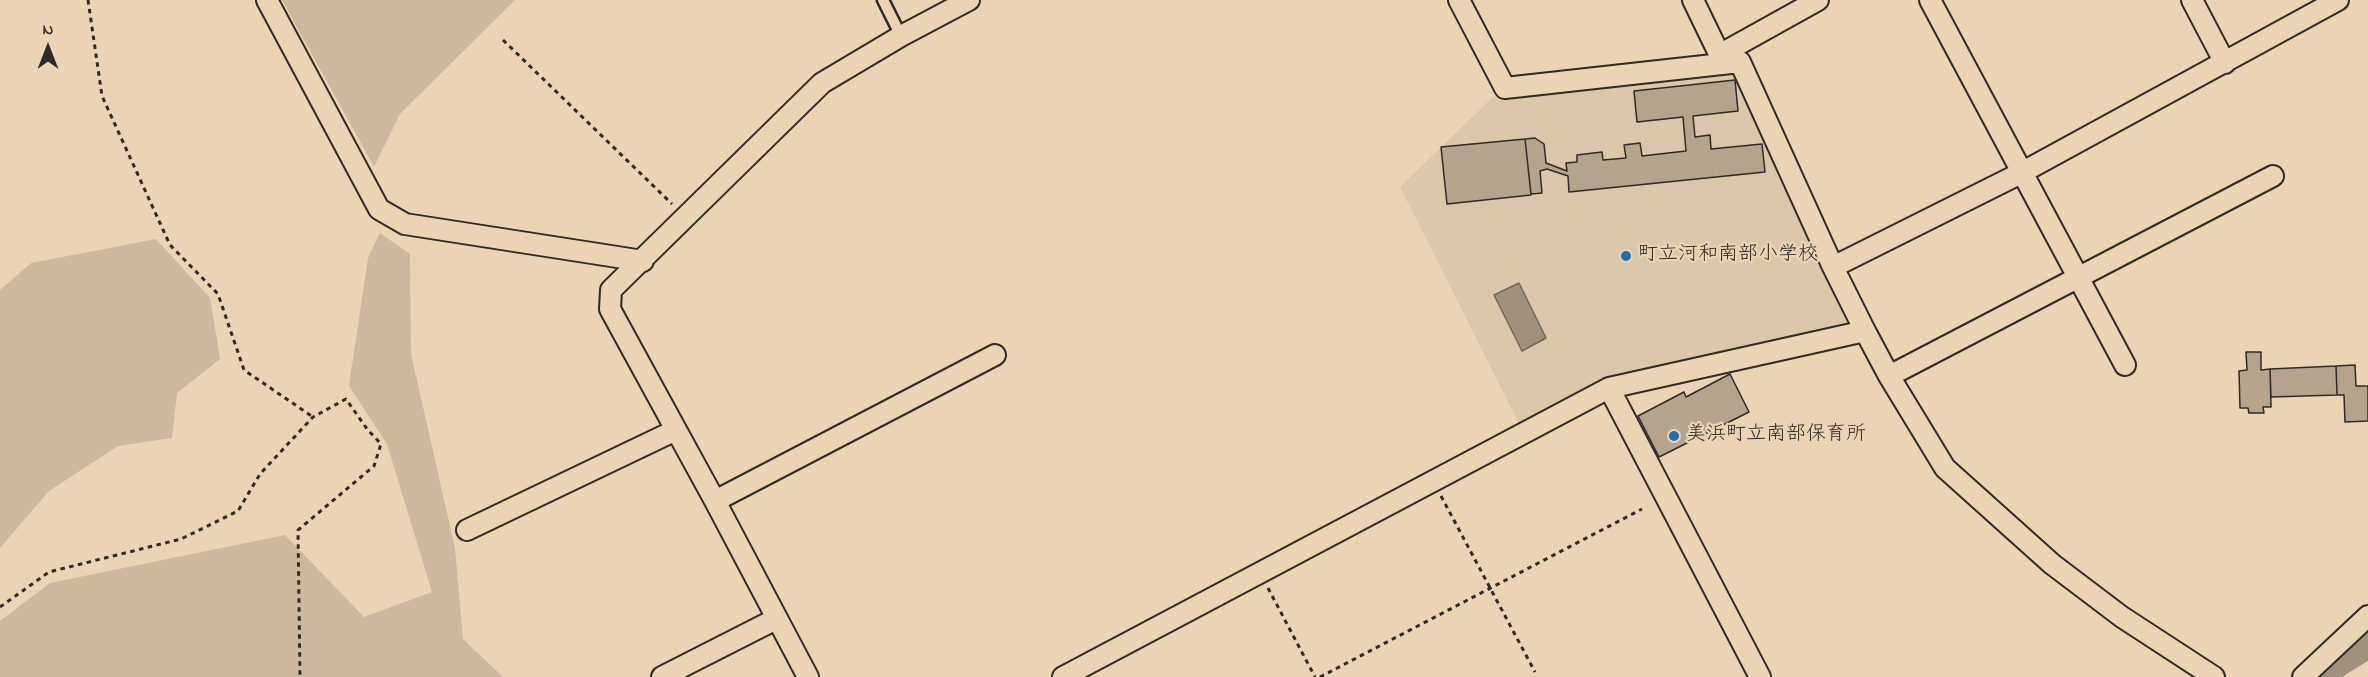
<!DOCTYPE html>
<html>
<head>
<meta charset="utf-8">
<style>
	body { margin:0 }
	#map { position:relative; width:2368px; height:677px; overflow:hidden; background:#ead4b3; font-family:"Indie Flower",sans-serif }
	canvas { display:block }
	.north { position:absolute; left:18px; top:18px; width:60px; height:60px; -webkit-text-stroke:4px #ead4b3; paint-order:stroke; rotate:0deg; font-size:16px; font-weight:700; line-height:24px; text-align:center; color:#2b2b2b }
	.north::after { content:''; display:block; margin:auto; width:21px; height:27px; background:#2b2b2b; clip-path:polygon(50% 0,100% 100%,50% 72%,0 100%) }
</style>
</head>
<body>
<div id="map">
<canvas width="2368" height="677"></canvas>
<div class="north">N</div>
</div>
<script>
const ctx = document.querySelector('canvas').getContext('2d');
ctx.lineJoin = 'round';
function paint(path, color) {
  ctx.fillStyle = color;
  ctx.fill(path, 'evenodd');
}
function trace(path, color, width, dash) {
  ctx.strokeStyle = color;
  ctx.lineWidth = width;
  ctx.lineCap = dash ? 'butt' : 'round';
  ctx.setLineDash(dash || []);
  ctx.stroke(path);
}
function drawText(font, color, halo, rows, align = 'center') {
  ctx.font = font + ' "Indie Flower","Klee One",sans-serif';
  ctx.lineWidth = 4.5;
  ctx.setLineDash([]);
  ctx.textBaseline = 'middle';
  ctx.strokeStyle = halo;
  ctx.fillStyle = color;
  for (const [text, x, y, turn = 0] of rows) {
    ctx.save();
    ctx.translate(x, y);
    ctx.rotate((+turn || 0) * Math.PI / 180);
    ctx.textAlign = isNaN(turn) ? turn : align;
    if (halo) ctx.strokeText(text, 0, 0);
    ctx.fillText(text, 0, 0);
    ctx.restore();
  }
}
const built = new Path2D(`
	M1737,72L1848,326L1520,425L1400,187L1493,97Z`);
const green = new Path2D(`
	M282,0H515L400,114L374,167Z
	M380,233L410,254L411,354L455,548L463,639L503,677H0V621L50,583L285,535L364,617L432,592L387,444L349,386L368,258Z
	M156,239L210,298L220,359L177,393L172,438L118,446L49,491L0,548V290L31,263Z`);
const water = new Path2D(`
	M1519,283L1546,338L1522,351L1494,295Z`);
const river = new Path2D(`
	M2320,677L2336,663L2368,643`);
const building = new Path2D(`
	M1735,80L1738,111L1693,116L1695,137L1710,135L1711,149L1762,144L1765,172L1569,192L1568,176L1547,169L1540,171L1542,193L1531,194L1525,139L1535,138L1544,144L1546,163L1567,171L1566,163L1577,162V155L1602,152L1603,160L1626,158L1624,145L1640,143L1642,156L1686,151L1683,117L1637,122L1634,91Z
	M1525,139L1531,195L1447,204L1441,147Z
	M2246,352H2261V370L2270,369L2271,407H2263L2264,413H2249L2248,408H2240L2239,371L2247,370Z
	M2355,365L2356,386H2368V421L2345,422L2344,395H2337L2336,366Z
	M2336,366L2337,395L2271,397L2270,369Z
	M1730,374L1749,412L1659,457L1638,416L1684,392L1686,397Z`);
const path = new Path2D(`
	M88,0L102,96L170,245L218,294L244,370L313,417
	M503,40L672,204
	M1441,496L1535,672
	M1268,588L1315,677
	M0,607L49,572L181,539L238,511L260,474L313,417L346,399L367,429L381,444L374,466L298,530L300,677
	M1320,677L1642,509`);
const lane = new Path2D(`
	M883,0L901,36`);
const street = new Path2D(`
	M267,0L379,209L405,224L643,261
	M1459,0L1505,88L1740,62L1833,267L1865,331L1889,376L1945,468L2052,564L2122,617L2214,677
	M1693,0L1724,64
	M1930,0L2125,365
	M2192,0L2225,63
	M1721,54L1818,0
	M1833,267L2021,173L2338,0
	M1889,376L2273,176
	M1609,388L1760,677
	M715,501L995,355
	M467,530L676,430
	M662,677L776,619
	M808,677L715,501L610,309L611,290L822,83L901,36L969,0
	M1063,677L1609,388L1865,331
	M2303,677L2368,616`);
const markers = [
	[1626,256,6,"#1f6fb2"],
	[1674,436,6,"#1f6fb2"]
];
const poiNames = [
	["町立河和南部小学校",1638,256],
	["美浜町立南部保育所",1686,436]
];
paint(built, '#dac6a8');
paint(green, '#cbb89d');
paint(water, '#9f917d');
trace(water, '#71685c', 1.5);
trace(river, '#9f917d', 30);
paint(building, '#b5a48d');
trace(building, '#2b2b2b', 1.5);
trace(lane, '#2b2b2b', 15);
trace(street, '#2b2b2b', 24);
trace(path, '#2b2b2b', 3, [4.5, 4.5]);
trace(lane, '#ead4b3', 10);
trace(street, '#ead4b3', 20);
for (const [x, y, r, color] of markers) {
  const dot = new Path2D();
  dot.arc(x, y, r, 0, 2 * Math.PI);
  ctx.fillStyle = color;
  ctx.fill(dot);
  trace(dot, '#ead4b3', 2);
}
drawText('20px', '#2b2b2b', '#ead4b3', poiNames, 'left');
</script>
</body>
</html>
